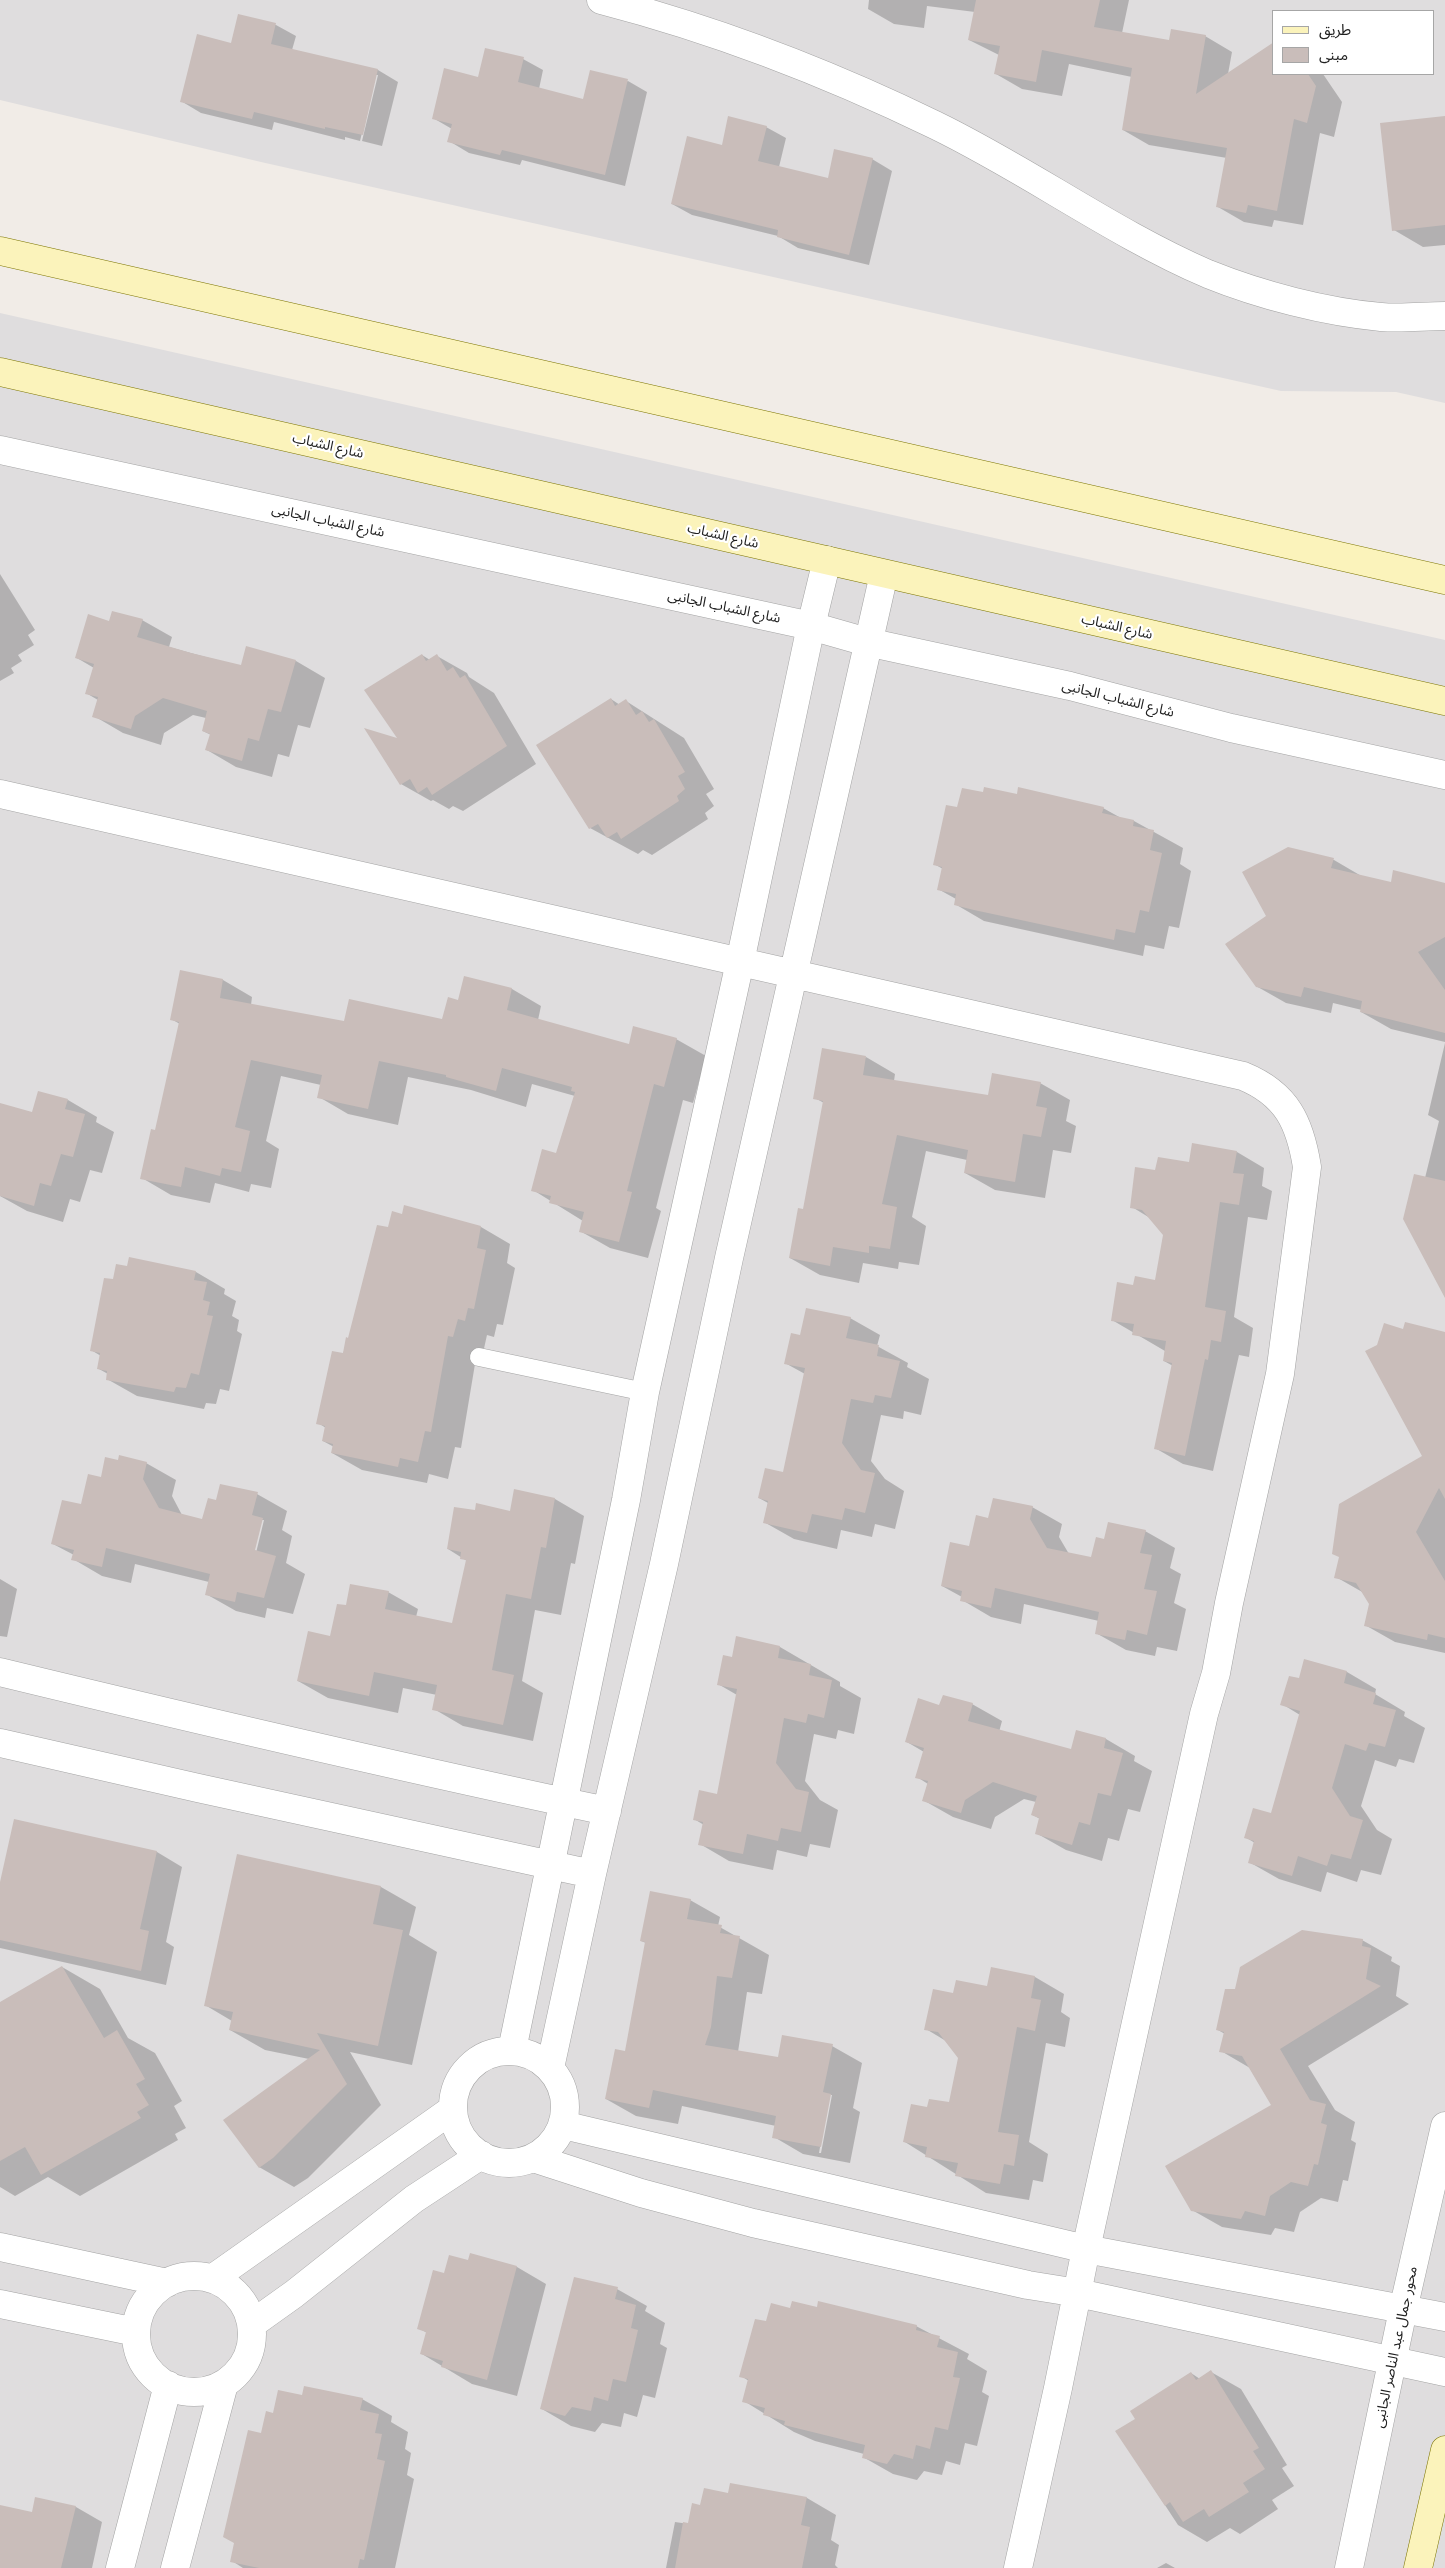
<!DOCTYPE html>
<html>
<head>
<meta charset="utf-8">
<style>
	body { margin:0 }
	#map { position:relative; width:1445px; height:2568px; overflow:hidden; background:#f1ece7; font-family:"Open Sans","Noto Sans Arabic",sans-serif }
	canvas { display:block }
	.legend { position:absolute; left:1272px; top:10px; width:162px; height:65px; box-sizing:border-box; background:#fff; border:1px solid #a6a6a6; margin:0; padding:6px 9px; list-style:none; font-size:15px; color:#202020 }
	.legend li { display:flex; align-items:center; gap:10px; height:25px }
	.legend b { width:25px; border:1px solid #a6a6a6 }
</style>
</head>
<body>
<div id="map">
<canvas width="1445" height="2568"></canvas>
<ul class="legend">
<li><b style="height:6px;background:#fbf3bb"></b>طريق</li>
<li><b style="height:14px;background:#c9bdba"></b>مبنى</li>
</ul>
</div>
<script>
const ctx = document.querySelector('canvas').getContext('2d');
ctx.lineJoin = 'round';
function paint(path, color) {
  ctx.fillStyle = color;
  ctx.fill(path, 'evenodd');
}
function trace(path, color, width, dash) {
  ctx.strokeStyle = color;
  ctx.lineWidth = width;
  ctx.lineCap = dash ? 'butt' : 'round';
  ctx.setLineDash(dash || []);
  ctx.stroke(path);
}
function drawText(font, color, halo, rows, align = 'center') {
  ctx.font = font + ' "Open Sans","Noto Sans Arabic",sans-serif';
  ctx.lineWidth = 4.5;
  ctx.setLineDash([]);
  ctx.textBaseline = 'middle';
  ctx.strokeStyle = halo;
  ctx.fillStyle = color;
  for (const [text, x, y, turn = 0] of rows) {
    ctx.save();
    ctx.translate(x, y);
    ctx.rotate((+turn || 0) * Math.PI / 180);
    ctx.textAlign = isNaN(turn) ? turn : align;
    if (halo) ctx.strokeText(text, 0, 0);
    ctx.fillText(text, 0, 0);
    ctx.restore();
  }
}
const residential = new Path2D(`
	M0,0H1445V403L1396,392L1281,391L261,162L0,100ZM1274,11H1434V74H1274Z
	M0,313L1445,640V2568H0Z`);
const shadow = new Path2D(`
	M869,0H1129L1122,33L1170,41L1205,36L1232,52L1228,74H1323L1342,102L1334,137L1320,133L1303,225L1274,220L1272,227L1244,222L1218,207L1227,158L1149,145L1123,130L1132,77L1069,64L1062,96L1022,89L996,74L999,55L969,40L975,12L927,6L924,28L894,24L868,9Z
	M239,16L276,25L296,36L292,50L378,70L398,82L382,146L362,141L378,75H376L360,141L345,137V140L274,122L272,130L201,113L181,101L232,44Z
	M523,59L543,70L539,89L584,100L628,81L647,92L625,186L522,160L520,165L469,153L449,141L452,129L433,118L479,79Z
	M1445,117V245L1423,247L1394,230Z
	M766,127L786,138L779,167L829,180L872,159L892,171L869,265L798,248L778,236L692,215L672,204L723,146Z
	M0,574L35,630L28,635L34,645L18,655L22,661L11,668L14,673L0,681Z
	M142,620L172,637L169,647L242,667L296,661L325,678L310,728L298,725L289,757L278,754L272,777L236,767L207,750L211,735L203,731L206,718L193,715L164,733L161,745L123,733L94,716L98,700L86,693L94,668L77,658L110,622Z
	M422,655L430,660L437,656L467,673L469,677L494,693L536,764L463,811L453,806L449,809L433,800L431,801L401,784L400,740Z
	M611,699L620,705L626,701L684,738L714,789L706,794L714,806L705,813L708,819L652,855L643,850L638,854L590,828Z
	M984,794L1018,795L1103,808L1121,818L1134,821L1183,848L1180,864L1191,871L1179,928L1169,926L1164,949L1145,945L1143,956L984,921L955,904L956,899L938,889L943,869L934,864L958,809Z
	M1288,849L1334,860L1363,877L1392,883L1445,885V1042L1391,1029L1361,1012L1362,1010L1333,1003L1331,1013L1286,1003L1256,986L1267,916Z
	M181,971L223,980L252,997L251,1005L345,1023L443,1020L459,1001L465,977L512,989L541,1006L538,1020L630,1046L676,1039L706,1056L693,1103L683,1100L656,1208L661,1211L648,1258L610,1248L580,1231L583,1221L533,1190L557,1154L575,1096L532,1084L526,1107L471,1090L408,1077L398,1125L348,1114L319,1097L321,1085L281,1076L266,1141L279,1149L271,1188L251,1184L249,1192L215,1183L210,1203L171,1195L142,1178L156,1131L180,1024L171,1019Z
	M1445,1043V1274L1425,1178L1439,1121L1428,1115Z
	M866,1057L895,1074L894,1081L989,1096L1040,1083L1070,1100L1066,1121L1076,1126L1071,1153L1053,1150L1045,1198L995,1190L965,1173L967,1160L926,1151L912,1217L926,1226L919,1265L899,1262L898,1269L863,1263L859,1283L820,1275L790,1258L804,1211L824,1103L815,1098Z
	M68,1100L97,1117L96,1122L114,1132L102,1173L90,1170L80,1202L70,1199L63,1222L27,1211L0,1196V1104L33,1113Z
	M1237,1152L1264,1168L1262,1186L1272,1191L1267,1220L1248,1217L1234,1317L1253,1328L1249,1357L1239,1355L1213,1471L1183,1464L1155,1448L1173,1366L1164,1361L1165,1351L1112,1320L1134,1286L1156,1281L1164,1235L1150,1218L1132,1207L1156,1171Z
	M481,1227L510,1244L507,1263L515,1268L503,1325L497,1324L494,1337L487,1335L483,1353L477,1352L461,1448L455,1447L448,1479L429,1474L427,1483L362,1470L332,1453L334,1447L323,1441L326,1428L318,1423L388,1229Z
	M196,1272L225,1289L224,1294L236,1301L232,1316L239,1320L237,1331L242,1334L229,1391L220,1389L216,1404L206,1403L204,1409L137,1396L107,1379L108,1374L99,1369L101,1356L91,1350L114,1281Z
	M850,1318L880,1335L877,1346L908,1363L907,1367L929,1379L921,1415L904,1411L903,1419L881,1415L871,1461L885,1479L904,1491L895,1529L875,1524L872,1537L841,1530L837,1549L794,1539L764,1522L768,1503L759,1498L784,1474L805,1374L785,1363L801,1337Z
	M1404,1330L1445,1334V1653L1395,1642L1365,1625L1370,1603L1364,1593L1336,1577L1423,1456Z
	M118,1461L146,1463L176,1480L172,1496L182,1515L203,1521L217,1501L257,1494L287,1511L282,1530L292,1536L286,1563L305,1574L293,1614L267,1608L265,1618L236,1611L206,1594L209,1582L135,1564L131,1583L102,1576L73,1559L74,1555L53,1544L102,1478ZM261,1520H264L255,1557L252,1556Z
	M555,1499L584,1516L575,1564L571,1563L561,1615L535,1610L522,1681L543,1693L533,1741L463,1726L434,1709L437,1695L403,1688L398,1713L328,1698L298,1681L331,1637L347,1607L388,1592L418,1609L416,1617L453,1625L467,1561L448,1549L476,1512H511Z
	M1032,1507L1062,1524L1059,1537L1069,1554L1092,1559L1105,1540L1145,1531L1175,1548L1170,1568L1181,1574L1174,1603L1186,1609L1177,1651L1157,1647L1155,1656L1126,1650L1096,1633L1099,1621L1024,1604L1021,1624L991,1617L962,1600V1597L942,1586L989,1520Z
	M0,1579L17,1589L7,1637L0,1636Z
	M780,1647L840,1682V1686L861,1698L854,1734L838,1730L836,1739L814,1734L805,1781L820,1800L838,1810L830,1848L810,1844L807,1857L777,1850L773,1870L729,1861L700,1844L704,1825L694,1819L718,1795L737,1695L718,1684L733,1658Z
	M1305,1660L1347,1672L1376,1689L1375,1694L1405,1712L1404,1716L1425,1728L1414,1763L1399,1759L1396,1767L1375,1760L1361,1806L1377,1830L1392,1839L1381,1875L1361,1870L1357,1882L1327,1872L1321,1892L1279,1879L1249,1862L1255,1843L1245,1837L1272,1815L1300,1715L1282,1704L1300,1680Z
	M972,1704L1002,1721L999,1732L1072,1751L1077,1731L1106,1739L1135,1756L1134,1761L1152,1771L1140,1812L1128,1809L1119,1841L1108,1838L1102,1861L1066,1850L1036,1833L1040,1819L1033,1815L1036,1802L1024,1799L995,1817L991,1829L953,1817L923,1800L928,1784L917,1777L924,1752L907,1742L940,1706Z
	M15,1820L157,1852L182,1867L166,1942L174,1947L166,1985L0,1948V1888Z
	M238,1855L381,1887L416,1907L409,1935L437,1952L412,2065L350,2052L381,2105L308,2178L294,2187L259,2167L309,2059L265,2050L230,2030L232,2021L205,2005Z
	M690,1900L720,1917L718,1926L769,1955L762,1994L747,1992L738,2052L779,2058L832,2046L862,2063L853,2108L860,2112L850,2163L803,2154L774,2137L776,2126L682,2106L678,2124L636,2116L606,2099L626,2052L646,1943L641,1941ZM829,2095H832L821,2153H819Z
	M1362,1940L1392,1957L1391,1961L1400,1966L1396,1996L1409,2004L1308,2066L1335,2110L1355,2122L1351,2140L1356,2143L1348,2181L1343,2180L1338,2202L1321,2198L1300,2212L1294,2232L1275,2228L1271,2235L1222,2227L1192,2210L1272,2105L1250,2068L1221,2051L1225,2034L1218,2030L1236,1990Z
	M62,1967L100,1989L128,2038L155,2053L182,2101L174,2106L186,2128L175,2134L178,2140L80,2196L48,2177L15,2196L0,2187V2003Z
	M992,1968L1035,1977L1064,1994L1061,2012L1070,2018L1065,2047L1046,2043L1029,2142L1048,2154L1043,2182L1033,2180L1029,2200L986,2193L905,2142L928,2109L950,2104L960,2058L946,2041L926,2029L954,1995L988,1988Z
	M471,2254L517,2267L546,2284L517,2396L472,2384L422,2354L427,2333L419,2328L445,2275L469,2262Z
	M617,2289L647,2306L645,2311L665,2323L660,2344L667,2348L655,2398L643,2395L637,2417L624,2413L621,2427L602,2423L595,2432L571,2426L542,2409Z
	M791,2309L916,2326L969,2354L967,2359L987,2371L982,2392L989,2396L977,2446L965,2443L960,2465L946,2461L942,2475L924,2471L917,2480L893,2474L863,2457L864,2454L815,2441L794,2432L744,2401L749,2381L741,2376L767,2322Z
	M1211,2372L1241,2389L1287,2465L1282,2468L1294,2486L1272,2500L1278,2509L1240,2534L1230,2528L1207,2542L1178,2525L1117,2432L1137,2420L1191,2373L1200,2379Z
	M303,2396L362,2399L392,2416L391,2422L408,2432L405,2449L411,2453L407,2475L414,2479L395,2568H243L232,2561L262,2435L274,2414Z
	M729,2495L807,2498L836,2515L831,2540L839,2545L835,2565L838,2568H666L675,2522L689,2524L701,2506Z
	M36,2498L76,2507L102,2522L92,2568H0V2506L33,2513Z
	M1166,2563L1175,2568H1157Z`);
const building = new Path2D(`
	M976,0H1100L1094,27L1169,40L1171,29L1206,35L1196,94L1274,42V74H1308L1316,86L1307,123L1294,119L1277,211L1248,205L1246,213L1216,207L1227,148L1122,130L1132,68L1042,50L1036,82L994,74L1000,46L968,40Z
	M238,14L276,23L271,44L378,69L363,135L325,127V129L254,112L252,119L180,102L197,34L231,43Z
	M485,48L524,57L518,82L583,99L590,70L628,79L605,175L502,150L500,155L447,142L452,124L432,119L444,68L478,77Z
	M728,116L767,126L758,161L828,178L834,149L873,158L849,255L777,237L778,230L671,204L687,136L722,145Z
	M1445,116V225L1392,231L1380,123Z
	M112,611L143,619L137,637L191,653L241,665L246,646L296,660L281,712L268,709L259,741L248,738L242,761L205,750L210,734L202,731L207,711L163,698L135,716L131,729L92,717L98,697L85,694L94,664L75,658L88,614L109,621Z
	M422,654L426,661L437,654L447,671L453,667L460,678L465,675L507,746L432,795L427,787L418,793L410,779L400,785L364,728L397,738L364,690Z
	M611,698L615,706L626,699L636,715L642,711L649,722L654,719L685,772L678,776L685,789L677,796L679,801L621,839L617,832L607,838L598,824L589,829L536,745Z
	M984,787L1017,794L1018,787L1104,807L1102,813L1134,820L1133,826L1154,830L1150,850L1162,853L1149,912L1140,910L1135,933L1116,929L1114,940L974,910L954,905L956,894L937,890L942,867L933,865L946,805L957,807L962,788L983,792Z
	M1288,847L1334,858L1331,868L1391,882L1393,870L1445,883V937L1418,952L1445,990V1033L1360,1012L1362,1001L1304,987L1301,997L1256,987L1225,944L1266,916L1242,872Z
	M180,970L223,979L220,998L344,1021L349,999L442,1019L448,997L458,1000L464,976L512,988L507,1010L539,1019L629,1044L633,1026L677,1038L664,1087L654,1084L627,1191L632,1192L619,1242L579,1232L584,1212L549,1203L551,1196L531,1191L542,1149L556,1153L575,1092L571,1091L572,1087L502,1068L496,1091L446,1077V1075L379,1061L368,1109L317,1098L322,1075L251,1060L235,1127L250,1131L241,1172L222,1168L220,1176L185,1167L181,1187L140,1179L151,1129L155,1130L179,1022L170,1020Z
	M822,1048L866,1056L863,1075L988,1095L992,1073L1041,1082L1036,1106L1047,1108L1041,1137L1023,1134L1015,1182L964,1173L968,1150L897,1135L882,1204L897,1207L890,1249L869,1246V1253L833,1247L830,1266L789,1258L798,1208L803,1209L823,1101L813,1099Z
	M38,1091L68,1099L65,1109L85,1114L73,1157L61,1154L51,1186L40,1183L34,1206L0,1196V1103L32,1112Z
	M1192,1143L1237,1151L1233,1173L1244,1174L1239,1205L1220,1202L1205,1307L1226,1311L1221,1342L1211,1340L1208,1360L1205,1359L1185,1456L1154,1449L1172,1363L1163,1361L1166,1341L1132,1335L1134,1324L1111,1321L1117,1282L1133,1285L1135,1276L1155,1280L1163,1235L1142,1210L1130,1208L1135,1167L1155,1170L1158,1157L1189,1162Z
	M1414,1174L1445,1181V1298L1403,1219Z
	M404,1205L481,1226L477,1248L486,1250L474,1309L468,1308L465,1321L458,1319L453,1337L448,1336L431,1432L425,1431L418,1462L400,1458L398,1467L331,1453L333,1444L322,1441L325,1426L316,1424L332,1351L343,1353L346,1337L348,1338L377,1225L388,1227L392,1211L402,1214Z
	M129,1257L196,1271L194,1280L207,1282L203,1300L210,1302L207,1315L213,1316L199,1375L191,1373L186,1388L176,1387L174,1392L106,1380L107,1371L97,1369L100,1353L90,1351L104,1278L113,1279L116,1264L127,1266Z
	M806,1308L851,1317L846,1338L879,1345L877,1356L900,1361L891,1398L875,1395L873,1403L851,1399L842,1443L861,1470L875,1473L865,1513L845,1508L842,1520L812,1514L807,1533L763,1523L768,1501L758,1498L765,1468L783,1472L805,1368L784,1364L791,1333L800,1335Z
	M1405,1322L1445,1332V1499L1439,1488L1416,1532L1445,1581V1638L1428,1634L1427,1640L1364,1626L1369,1604L1356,1583L1334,1578L1339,1557L1332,1554L1339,1504L1422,1456L1365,1351L1377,1345L1384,1323L1403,1329Z
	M119,1455L147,1462L143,1479L159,1508L202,1519L208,1498L216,1500L220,1484L258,1492L252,1515L263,1518L255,1550L276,1556L264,1598L237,1592L235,1602L205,1595L210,1574L106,1548L102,1567L71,1560L74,1550L51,1544L62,1500L81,1504L88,1474L101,1477L105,1457L118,1460Z
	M514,1489L555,1498L546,1548L541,1547L531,1599L506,1594L492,1670L514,1675L503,1725L432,1710L437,1685L374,1672L369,1696L297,1681L308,1631L330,1636L337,1604L346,1605L350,1584L389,1591L385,1609L452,1623L466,1560L460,1559L461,1552L447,1549L454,1507L475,1510L476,1503L510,1511Z
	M993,1498L1033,1506L1030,1519L1047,1548L1091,1557L1096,1537L1104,1539L1108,1522L1146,1530L1140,1553L1152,1555L1144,1589L1157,1591L1147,1635L1127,1630L1125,1640L1095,1634L1099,1612L995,1588L991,1608L960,1601L962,1591L941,1586L950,1542L969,1546L976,1515L988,1518Z
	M736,1636L780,1646L778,1658L811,1664L809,1675L832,1680L824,1718L808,1714L806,1723L784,1718L776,1763L796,1789L809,1792L801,1832L781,1828L778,1841L747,1834L743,1854L698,1845L703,1822L693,1820L699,1790L717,1794L737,1689L717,1685L723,1655L732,1657Z
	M1304,1659L1347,1671L1344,1683L1376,1693L1373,1704L1396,1710L1385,1747L1369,1743L1366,1751L1345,1744L1332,1788L1350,1816L1363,1820L1351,1859L1331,1854L1327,1866L1298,1856L1292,1876L1248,1863L1254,1841L1244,1838L1253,1808L1271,1813L1300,1711L1280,1705L1289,1676L1299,1678Z
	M943,1695L973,1703L968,1721L1071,1749L1076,1730L1106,1738L1104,1748L1123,1753L1111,1796L1098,1793L1090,1825L1079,1822L1072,1845L1035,1834L1039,1818L1031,1815L1037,1796L993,1782L965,1800L961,1813L922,1801L928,1781L915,1778L924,1748L905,1742L918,1698L939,1705Z
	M14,1819L157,1851L140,1929L149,1931L141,1971L0,1940V1882Z
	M237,1854L381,1886L373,1924L403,1930L378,2046L317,2033L347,2084L273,2158L259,2168L223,2120L320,2050L229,2030L233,2012L204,2006Z
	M650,1891L691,1899L687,1919L722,1925L720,1933L740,1936L732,1978L717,1976L711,2027L705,2045L778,2057L782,2035L833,2044L823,2092L831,2094L821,2147L772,2138L776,2116L743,2109L653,2090L649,2108L605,2099L615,2049L625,2051L645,1942L640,1941Z
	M1302,1930L1363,1939L1362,1946L1371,1948L1366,1979L1381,1986L1280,2049L1310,2100L1326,2104L1321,2123L1327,2125L1318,2165L1314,2164L1308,2186L1291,2182L1270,2196L1265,2216L1245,2211L1241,2219L1191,2211L1165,2166L1271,2105L1242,2056L1219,2052L1224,2032L1216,2030L1225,1989H1235L1240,1967Z
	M62,1966L104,2038L117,2030L145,2079L136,2084L149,2105L137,2112L141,2118L41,2175L25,2147L0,2161V2002Z
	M991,1967L1035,1976L1031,1998L1041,2000L1035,2031L1017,2027L998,2132L1019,2135L1014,2166L1004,2164L1000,2184L955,2176L958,2163L925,2157L927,2147L903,2142L911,2104L927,2107L929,2099L949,2102L958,2058L938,2032L924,2030L933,1989L953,1993L956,1980L987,1986Z
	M470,2253L517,2266L487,2380L441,2367L443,2361L420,2354L426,2332L417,2329L433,2270L444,2273L449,2255L468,2260Z
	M574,2277L618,2287L615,2299L636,2305L631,2328L638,2330L626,2382L613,2379L608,2401L594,2397L591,2411L572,2407L565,2416L540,2409Z
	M792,2301L817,2307L818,2301L917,2325L916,2330L940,2336L937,2347L958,2352L953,2377L960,2378L948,2430L935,2427L930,2449L916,2445L913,2459L894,2454L887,2464L862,2458L865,2445L784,2425L785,2421L763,2415L765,2408L742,2402L748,2379L739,2377L755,2319L766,2321L771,2303L790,2308Z
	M1211,2370L1259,2448L1253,2451L1265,2469L1243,2483L1249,2492L1209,2517L1204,2509L1183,2522L1170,2502L1165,2506L1115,2431L1135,2419L1130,2411L1191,2372L1196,2380Z
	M304,2386L363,2398L360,2410L379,2414L375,2433L382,2434L377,2459L385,2461L364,2560L360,2559L358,2568H259L230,2562L234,2543L223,2537L248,2430L261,2433L266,2411L273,2413L278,2390L302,2395Z
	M730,2483L807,2497L801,2525L810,2527L802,2568H675L683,2522L688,2523L692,2503L700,2505L704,2488L728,2493Z
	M35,2497L76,2506L61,2568H0V2505L32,2512Z`);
const service = new Path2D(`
	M479,1357L645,1392`);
const minor = new Path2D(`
	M601,0C713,29 830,74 935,125C1028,170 1113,233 1208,274C1260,295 1325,312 1381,317C1402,319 1424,316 1445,316
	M0,794L1243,1076C1287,1094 1300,1123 1307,1167L1280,1374L1229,1603L1216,1673L1204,1714L1086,2249L1058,2388L1018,2568
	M0,1672C202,1721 404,1768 607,1811
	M0,1743L198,1788L592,1874
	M512,2050L626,1500L645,1392L740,962L811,626L827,560
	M453 2107a56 56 0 1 1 112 0a56 56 0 1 1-112 0Z
	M550,2068L592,1874L664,1564L729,1258L884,574
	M563,2125L1086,2249L1445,2317
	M533,2158L641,2193L753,2223L1028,2285L1078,2293L1445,2372
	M0,2247L167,2283
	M136 2334a58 58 0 1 1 116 0a58 58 0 1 1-116 0Z
	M212,2279L453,2109
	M0,2304L136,2332
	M252,2324L294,2294L414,2199L481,2155
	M120,2568L168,2385
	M175,2568L224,2384`);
const tertiary = new Path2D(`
	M0,450L811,626L867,642L1070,686L1231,728L1445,775
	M1349,2568L1403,2310L1445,2126`);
const secondary = new Path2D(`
	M0,251L1445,580
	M0,372L1445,701
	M1418,2568L1445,2450`);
const streetNames = [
	["شارع الشباب",328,446,13],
	["شارع الشباب الجانبى",328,521,12],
	["شارع الشباب",723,536,13],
	["شارع الشباب الجانبى",724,607,12],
	["شارع الشباب",1117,627,13],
	["شارع الشباب الجانبى",1118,699,14],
	["محور جمال عبد الناصر الجانبى",1396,2347,-78]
];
paint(residential, '#dfddde');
paint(shadow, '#0003');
paint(building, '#c9bdba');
trace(service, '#a4a4a4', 19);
trace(minor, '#a4a4a4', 29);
trace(tertiary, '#a4a4a4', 29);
trace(secondary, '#7c7503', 29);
trace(service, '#fff', 18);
trace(minor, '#fff', 28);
trace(tertiary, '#fff', 28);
trace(secondary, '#fbf3bb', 28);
drawText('14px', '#202020', '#fff', streetNames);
</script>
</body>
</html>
